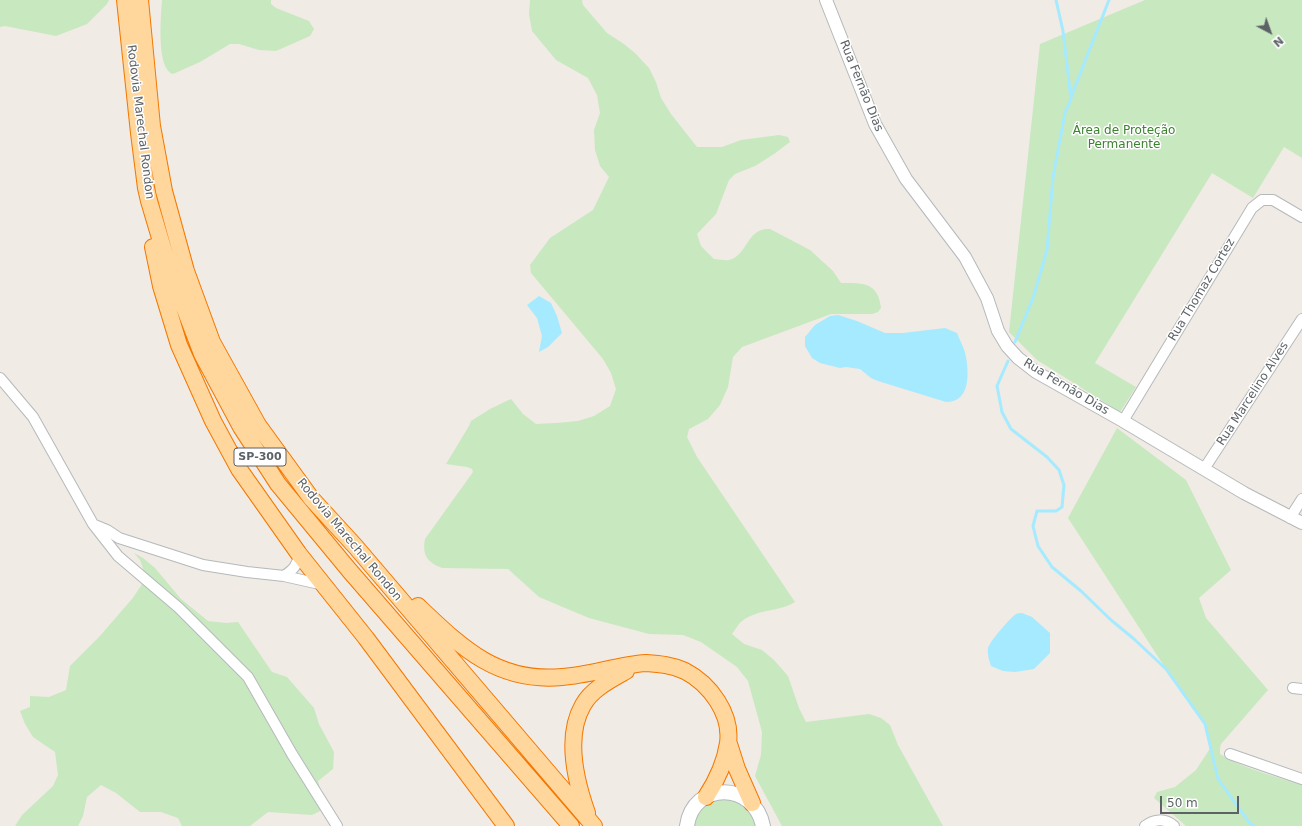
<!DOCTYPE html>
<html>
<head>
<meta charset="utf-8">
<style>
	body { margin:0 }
	#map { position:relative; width:1302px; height:826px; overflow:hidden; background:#f0ebe4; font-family:"DejaVu Sans",sans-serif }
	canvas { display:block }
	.north { position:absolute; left:1250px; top:12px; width:40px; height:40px; -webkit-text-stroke:3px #fff; paint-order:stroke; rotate:139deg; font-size:11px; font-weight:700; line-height:16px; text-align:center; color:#5c6266 }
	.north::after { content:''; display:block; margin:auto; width:14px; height:18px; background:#5c6266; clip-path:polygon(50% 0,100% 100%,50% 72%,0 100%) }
	.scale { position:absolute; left:1160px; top:796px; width:79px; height:18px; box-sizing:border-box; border:2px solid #5c6266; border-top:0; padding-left:5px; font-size:12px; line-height:14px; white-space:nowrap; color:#5c6266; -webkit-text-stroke:3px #fff; paint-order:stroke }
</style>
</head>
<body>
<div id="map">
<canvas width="1302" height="826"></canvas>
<div class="north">N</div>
<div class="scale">50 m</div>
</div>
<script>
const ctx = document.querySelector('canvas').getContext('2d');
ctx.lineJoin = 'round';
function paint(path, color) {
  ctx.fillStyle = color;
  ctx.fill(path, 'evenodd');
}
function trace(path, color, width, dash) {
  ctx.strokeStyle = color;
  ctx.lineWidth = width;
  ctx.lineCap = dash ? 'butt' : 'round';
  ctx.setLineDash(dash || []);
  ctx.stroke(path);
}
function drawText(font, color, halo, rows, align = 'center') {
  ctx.font = font + ' "DejaVu Sans",sans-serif';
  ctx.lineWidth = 3;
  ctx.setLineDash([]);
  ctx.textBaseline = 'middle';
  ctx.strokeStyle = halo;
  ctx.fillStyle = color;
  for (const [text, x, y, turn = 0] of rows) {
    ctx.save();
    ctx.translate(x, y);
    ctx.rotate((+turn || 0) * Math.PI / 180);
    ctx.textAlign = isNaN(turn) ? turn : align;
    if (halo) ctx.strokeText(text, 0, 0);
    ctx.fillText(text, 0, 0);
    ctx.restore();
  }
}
const green = new Path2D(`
	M0,0H109L107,4L87,24L56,36L5,26L0,27Z
	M162,0H271V4L276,8L309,21L314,29L310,36L276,51L259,50L239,44H230L200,62L173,74C156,69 161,15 162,0Z
	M530,0H582L583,5L607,33L624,44L636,54L649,68L656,82L661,98L671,114L697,147H722L741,140L779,135L788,137L790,142L774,154L755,166L735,174L729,180L716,214L697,234L701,246L714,259C718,259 725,261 729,260C748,255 747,227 770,229L810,250L833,271L841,283C863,283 878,282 881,308L878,312L872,314H831L742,347L733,357L728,387L720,405L708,419L689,429L687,437L697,457L795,602C779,612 757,609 742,621C738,624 735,630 732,634L744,644L762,650L774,660L788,676L799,708L806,722L869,714L881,718L890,725L898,745L943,826H782L755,776L761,755L762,732L748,681L737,667L701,642L683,635L649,634L589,618L539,597L508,569L442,568C427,562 422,555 425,539L473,472L472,469L467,467L446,464L469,426L471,421L490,409L511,399L523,414L536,424L556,423L578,421L594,416L610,406L616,389L611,373L603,359L531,273L530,265L550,238L593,210L609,177L600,166L595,150L594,130L600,113L597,95L588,78L556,60L532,31L529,14Z
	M1145,0H1302V158L1284,147L1253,198L1212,173L1095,363L1136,387L1120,412L1037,360L1009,332L1040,44Z
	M1117,428L1186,480L1231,570L1199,598L1206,618L1268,690L1221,744L1220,748V754C1244,769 1275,776 1302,785V826H1186L1154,798L1157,792L1175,787L1196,770L1211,747L1205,724L1166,669L1068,518Z
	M134,553L143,558L155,568L181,599L208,621L226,623L238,622L272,672L287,677L314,708L319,724L334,752L333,769L318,781L324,802L320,811L312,815L268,812L250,826H182L178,818L161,812H140L116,793L101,785L87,797L83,816L78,826H15L22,815L53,786L58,775L55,752L33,737L25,724L20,711L30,707V696L49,697L66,690L70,666L99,637L132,599L141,586L145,574L140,560Z
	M729,798L748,807L757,826H693C695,815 704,803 715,800C719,798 724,798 729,798Z`);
const water = new Path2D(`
	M539,296L551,303L557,316L562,333L548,347L539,352L542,336L537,318L527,305Z
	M838,315L857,321L885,333H903L945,328L957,333C960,341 965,349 966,357C969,375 970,402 946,402L878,381L871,378L860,369L846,367L840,368L820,363L812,358L805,346V337L815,325L830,316Z
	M1022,613L1032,617L1050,633V653L1034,669L1015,672L1003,671L991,666C989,660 987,654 988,648C990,641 1010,618 1016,614C1017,613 1021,613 1022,613Z`);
const stream = new Path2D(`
	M1071,97L1109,0
	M1015,342L1033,298L1047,250L1053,177L1065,113L1071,99L1063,31L1056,0
	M1008,361L997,386L1002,412L1011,429L1047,457L1059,470L1064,485L1062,507L1056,511H1037L1033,526L1038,546L1052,567L1081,591L1111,620L1134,639L1166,669L1205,724L1218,779L1248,821L1254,826`);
const minor = new Path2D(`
	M0,378L33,417L93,524L118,556L179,608L248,677L292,754L337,826
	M1123,421L1252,208L1262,200H1273L1302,217
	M1204,469L1302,319
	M1290,518L1302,499
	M95,525L107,530L119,538L203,565L247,572L284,576L324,585
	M284,576C293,570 298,565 299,554
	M1293,688L1302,689
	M1230,754L1302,779
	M1145,826C1154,819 1165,818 1174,826`);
const tertiary = new Path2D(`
	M826,0L875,124L906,179L965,257L987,298L998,331L1007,346L1018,358L1036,372L1123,421L1244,493L1302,523`);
const secondary = new Path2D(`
	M687,826C693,781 754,781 763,826`);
const trunk = new Path2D(`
	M125,0L139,133L146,188L149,201L168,265L202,354L241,427L278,484L349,570L571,826
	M140,0L152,126L164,191L186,271L212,342L258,425L311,498L355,546L594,826
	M153,247L161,286L179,345L213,421L239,469L299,554L366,638L506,826
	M418,606C461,647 497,683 562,677C590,675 618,665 646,663C660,664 672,665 685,671C710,684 732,714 728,743C725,763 717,780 706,797
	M729,744L737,769L752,803
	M587,813C576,782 565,736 583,705C592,689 610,680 626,671`);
const shields = [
	[260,457,52]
];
const shieldNames = [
	["SP-300",260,457]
];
const streetNames = [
	["Rua Fernão Dias",861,86,68],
	["Rodovia Marechal Rondon",140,122,83],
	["Rua Thomaz Cortez",1202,290,-59],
	["Rua Fernão Dias",1066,387,31],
	["Rua Marcelino Alves",1253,394,-57],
	["Rodovia Marechal Rondon",349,540,50]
];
const parkNames = [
	["Área de Proteção",1124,131],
	["Permanente",1124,145]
];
paint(green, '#c8e8c0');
paint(water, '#a5eaff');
trace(stream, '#a5eaff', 3);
trace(minor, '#b5b9bc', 12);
trace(tertiary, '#b5b9bc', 14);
trace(secondary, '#b3b9bd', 16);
trace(trunk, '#f47700', 18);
trace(minor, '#fff', 10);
trace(tertiary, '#fff', 12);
trace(secondary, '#fff', 14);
trace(trunk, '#ffd69b', 16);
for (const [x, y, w] of shields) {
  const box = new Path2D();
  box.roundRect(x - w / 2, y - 9, w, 18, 3);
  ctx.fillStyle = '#fff';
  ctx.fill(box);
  trace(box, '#5c6266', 1);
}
drawText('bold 11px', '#5c6266', null, shieldNames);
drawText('12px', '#5c6266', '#fff', streetNames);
drawText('12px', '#3c8230', '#fff', parkNames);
</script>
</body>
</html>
